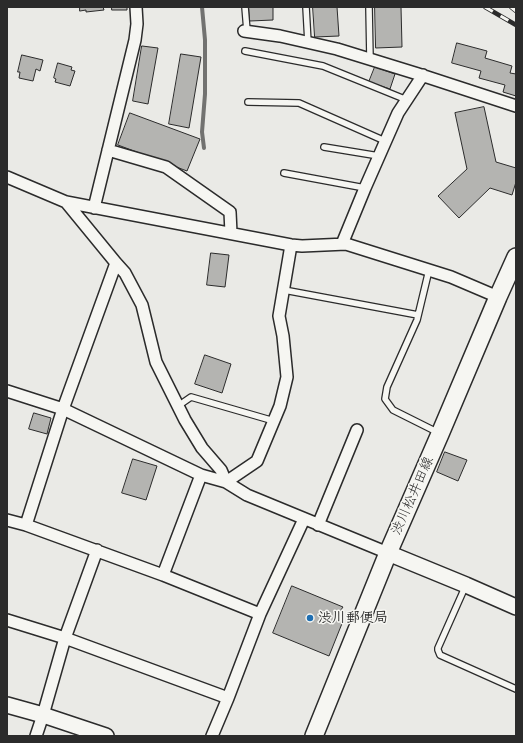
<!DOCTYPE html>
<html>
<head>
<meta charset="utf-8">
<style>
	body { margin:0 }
	#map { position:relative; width:523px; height:743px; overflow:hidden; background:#eaeae6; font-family:Itim,sans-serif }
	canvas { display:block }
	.frame { position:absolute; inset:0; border:8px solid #2b2b2b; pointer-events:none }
</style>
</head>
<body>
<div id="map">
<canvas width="523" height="743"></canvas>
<div class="frame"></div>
</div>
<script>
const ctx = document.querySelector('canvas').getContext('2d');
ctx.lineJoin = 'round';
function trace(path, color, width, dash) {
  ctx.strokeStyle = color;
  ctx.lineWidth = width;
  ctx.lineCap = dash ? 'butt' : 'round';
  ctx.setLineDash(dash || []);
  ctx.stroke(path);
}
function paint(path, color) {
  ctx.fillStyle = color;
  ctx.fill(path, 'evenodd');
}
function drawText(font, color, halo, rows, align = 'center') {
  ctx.font = font + ' Itim,"Klee One",sans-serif';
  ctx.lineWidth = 3;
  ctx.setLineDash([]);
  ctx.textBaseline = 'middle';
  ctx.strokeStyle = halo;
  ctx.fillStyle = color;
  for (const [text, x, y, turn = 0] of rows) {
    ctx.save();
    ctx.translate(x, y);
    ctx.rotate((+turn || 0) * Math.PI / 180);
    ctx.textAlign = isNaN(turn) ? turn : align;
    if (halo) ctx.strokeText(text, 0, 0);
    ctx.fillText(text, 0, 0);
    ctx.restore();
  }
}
const stream = new Path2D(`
	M202,7L205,40V94L202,132L204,148`);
const building = new Path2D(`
	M80,7H103L104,10L86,12V10L80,11Z
	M112,7H127V10H112Z
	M249,7H273V20L250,21Z
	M313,7H337L339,36L315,37Z
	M375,7H401L402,47L376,48Z
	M457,43L487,51L485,58L512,66L510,73L516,74V96L503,92L505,85L479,78L481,71L452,63Z
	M142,46L158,48L148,104L133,101Z
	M181,54L201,57L189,128L169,124Z
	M22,55L43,60L40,71L36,69L33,81L19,78L20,72H18Z
	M58,63L72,67L71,70L75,71L70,86L55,82L56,79L54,78Z
	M375,67L395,74L390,89L369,82Z
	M484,107L496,162L516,168V182L512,195L490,188L459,218L438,196L467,169L455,113Z
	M130,113L200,139L187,171L118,145Z
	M211,253L229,255L225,287L207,285Z
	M205,355L231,364L222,393L195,384Z
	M34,413L51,418L47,434L29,429Z
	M445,452L467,460L458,481L437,472Z
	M133,459L157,466L146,500L122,493Z
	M292,586L343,607L338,614L343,621L329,656L273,633Z`);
const lane = new Path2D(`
	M245,7L247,31
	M306,7L308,43
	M369,7L370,59
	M245,51L323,66L407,100
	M248,102L299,103L385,141
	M324,147L379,156
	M284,173L365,188
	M429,270L417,320L387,387L385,399L393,410L439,433
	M284,290L418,315
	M178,406L191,397L274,421
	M466,585L438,648V650L440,655L516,689`);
const street = new Path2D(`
	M244,31L280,36L337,49L418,74L516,106
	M108,150L166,167L230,212L231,233
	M7,177L66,202L291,245L302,246L346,244L451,277L498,297
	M66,202L116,263L125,273L142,305L156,362L185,420L202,448L221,470L226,482L257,461L280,406L287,377L283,336L279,316L291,245
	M94,208L135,40L137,24L136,7
	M342,244L365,188L398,113L423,75
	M7,391L63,409L201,475L226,482L247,495L388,553
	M7,520L26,525L163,575L201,475
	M26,525L63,409L116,263
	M318,525L357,430
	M163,575L260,614
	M7,620L65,638L228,698
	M36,736L43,715L65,638L97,550
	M212,736L228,698L260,614L304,519`);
const secondary = new Path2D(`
	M388,553L466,585L516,607
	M7,705L43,715L106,736`);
const primary = new Path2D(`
	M314,736L388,553L440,434L498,297L516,257`);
const rail = new Path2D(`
	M485,7L516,25
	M511,7L516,11`);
const markers = [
	[310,618,4,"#1f6fb2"]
];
const streetNames = [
	["渋川松井田線",413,496,-66]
];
const poiNames = [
	["渋川郵便局",318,618]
];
trace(stream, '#727270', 4);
paint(building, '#b4b4b1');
trace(building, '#2b2b2b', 1);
trace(lane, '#2b2b2b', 8);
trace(street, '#2b2b2b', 14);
trace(secondary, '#2b2b2b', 18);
trace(primary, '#2b2b2b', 20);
trace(lane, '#f6f6f2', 5.5);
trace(street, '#f6f6f2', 11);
trace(secondary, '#f6f6f2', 15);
trace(primary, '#f6f6f2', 17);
trace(rail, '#2b2b2b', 4.5);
trace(rail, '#f6f6f2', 3, [9]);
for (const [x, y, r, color] of markers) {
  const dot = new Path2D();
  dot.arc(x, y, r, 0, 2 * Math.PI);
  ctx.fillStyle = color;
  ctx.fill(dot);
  trace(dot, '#f6f6f2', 1.5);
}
drawText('14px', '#2b2b2b', '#f6f6f2', streetNames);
drawText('bold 14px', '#2b2b2b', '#f6f6f2', poiNames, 'left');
</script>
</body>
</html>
